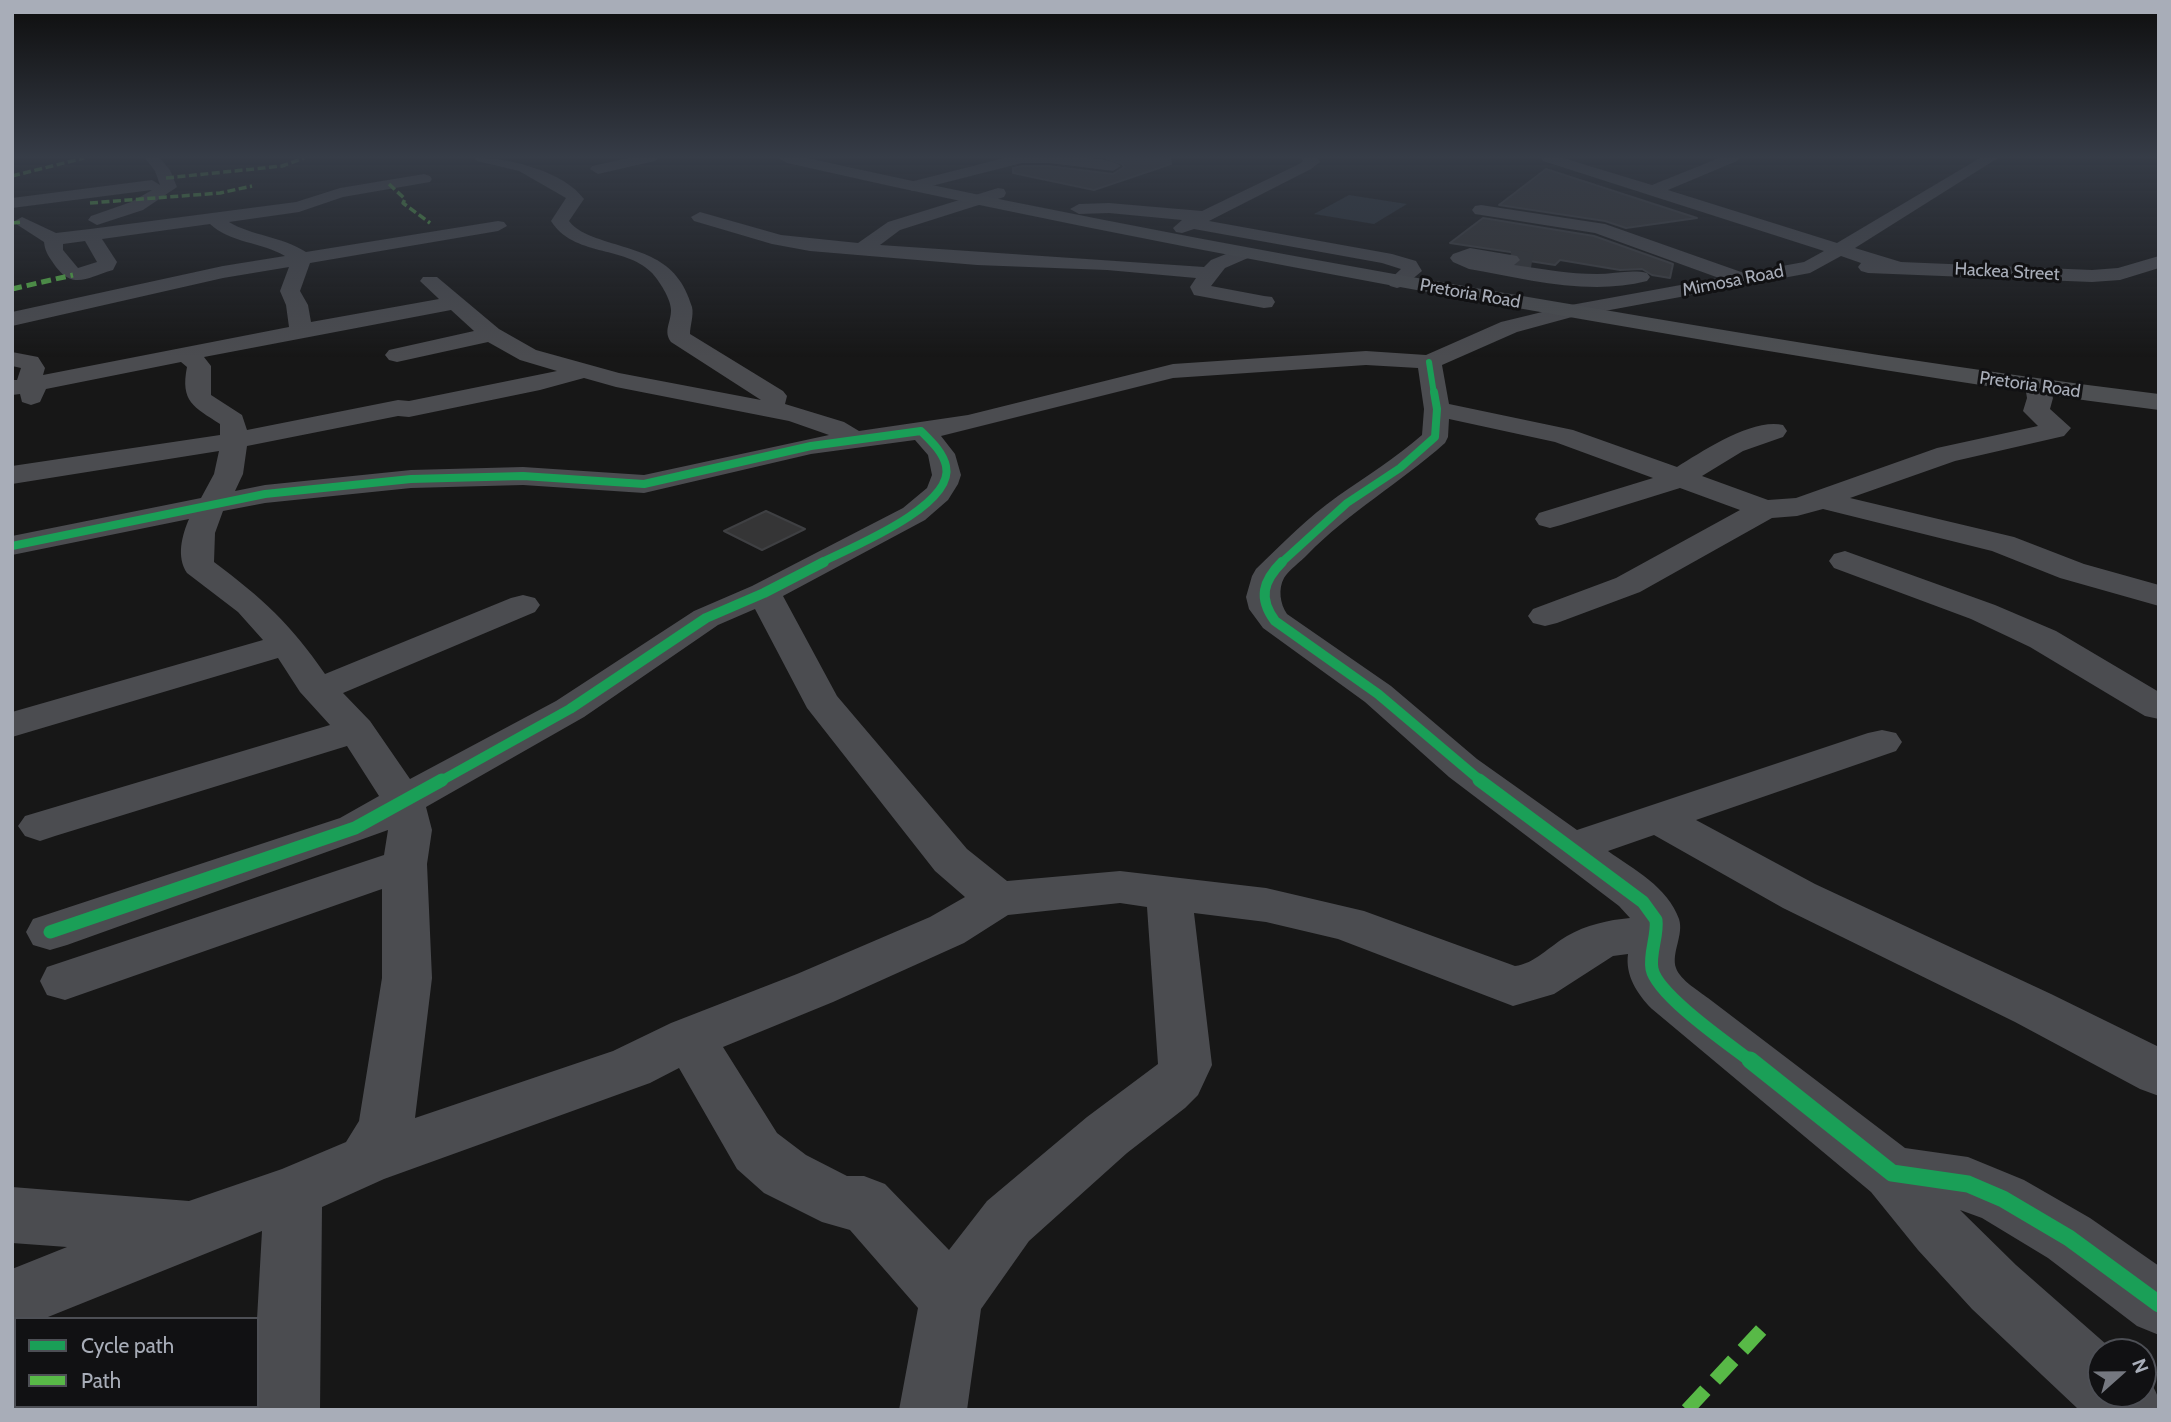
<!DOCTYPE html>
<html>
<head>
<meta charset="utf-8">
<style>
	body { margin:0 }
	#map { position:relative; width:2171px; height:1422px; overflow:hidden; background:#171717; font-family:Cabin,sans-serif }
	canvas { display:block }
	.frame { position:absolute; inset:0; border:14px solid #a8adb8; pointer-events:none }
	.legend { position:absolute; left:14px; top:1317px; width:245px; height:91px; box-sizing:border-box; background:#111113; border:2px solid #4d4f55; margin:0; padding:9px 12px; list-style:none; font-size:21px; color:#a8adb8 }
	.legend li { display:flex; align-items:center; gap:14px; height:35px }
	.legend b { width:35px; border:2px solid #4d4f55 }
	.north { position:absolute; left:2087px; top:1338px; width:70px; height:70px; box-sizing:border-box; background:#111113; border:2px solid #4d4f55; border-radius:50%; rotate:69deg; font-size:19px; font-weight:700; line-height:28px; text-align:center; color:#a8adb8 }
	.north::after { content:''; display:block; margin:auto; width:24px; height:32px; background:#757880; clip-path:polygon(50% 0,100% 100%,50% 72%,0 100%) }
</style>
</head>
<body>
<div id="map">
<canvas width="2171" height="1422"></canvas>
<div class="frame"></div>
<ul class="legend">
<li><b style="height:9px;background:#1a9f57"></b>Cycle path</li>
<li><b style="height:9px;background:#58b947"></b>Path</li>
</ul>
<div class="north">N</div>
</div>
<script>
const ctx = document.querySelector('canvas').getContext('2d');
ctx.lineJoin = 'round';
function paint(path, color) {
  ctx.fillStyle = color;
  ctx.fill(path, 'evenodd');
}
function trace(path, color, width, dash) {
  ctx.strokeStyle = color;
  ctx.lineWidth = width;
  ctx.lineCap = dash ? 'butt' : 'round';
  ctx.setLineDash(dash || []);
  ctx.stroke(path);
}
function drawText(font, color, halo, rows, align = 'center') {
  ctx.font = font + ' Cabin,sans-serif';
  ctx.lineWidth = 6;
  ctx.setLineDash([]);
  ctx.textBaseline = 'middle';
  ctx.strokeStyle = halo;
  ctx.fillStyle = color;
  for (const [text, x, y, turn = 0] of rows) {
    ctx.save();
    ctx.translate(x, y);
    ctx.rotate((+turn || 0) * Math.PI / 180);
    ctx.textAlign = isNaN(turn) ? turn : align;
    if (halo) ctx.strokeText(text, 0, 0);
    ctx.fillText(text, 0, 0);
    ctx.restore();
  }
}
const water = new Path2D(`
	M1349,195L1407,204L1374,224L1314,214Z`);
const building = new Path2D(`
	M1106,158H1170L1171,164L1094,190L1013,173V168L1022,166H1049L1113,174L1124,167L1122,164Z
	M1546,169L1697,218L1626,228L1605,221L1499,205Z
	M1483,218L1594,236L1673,264L1670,278L1652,275L1642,269L1620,270L1560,260L1555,265L1523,260L1517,253L1450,243Z
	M766,511L805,529L762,550L724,531Z`);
const minorTunnelFar1 = new Path2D(`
	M1510,260L1518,261`);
const minorTunnel = new Path2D(`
	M1510,260L1539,265`);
const minor = new Path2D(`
	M145,158H160L170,170L177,187L143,210L97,225L88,220L91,216L131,202L152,190L12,208V198L152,180L160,185L155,171Z
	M474,158C507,157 564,171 584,199L569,221C576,230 586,234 596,238C639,253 677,255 692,307C694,315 690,326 690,334L783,391L787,396L785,404L844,422L859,431L968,415L1173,364L1366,351L1426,355L1501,322L1571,305L1719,278L1595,233L1475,214L1472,210L1475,206L1481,205L1605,224L1744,273L1804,262L1824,251L1543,161L1541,158H1563L1652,185L1719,158H1739L1737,161L1668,190L1837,243L1980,158H1998L1855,248L1901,262L2092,270L2118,268L2159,256V268L2120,280L2092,282L1868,273L1861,271L1858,267L1861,263L1841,256L1810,273L1572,317L1517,332L1442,365L1449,404L1573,430L1677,467C1703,451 1752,418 1783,425L1787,431L1783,437L1743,451L1702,476L1768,500L1796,498L1937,448L2038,426L2023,411L2027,398L2025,386L2028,381L2037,379L2046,381L2053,398L2050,409L2071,428L2064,436L1955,461L1850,498L2014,537L2084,564L2159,585V606L2060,578L1992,551L1823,509L1797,516L1772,518L1640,592L1557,623L1545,626L1533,623L1528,616L1533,609L1616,578L1740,510L1680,488L1561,525L1550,528L1539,525L1535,519L1539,513L1653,478L1555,442L1449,419L1448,437L1445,443C1400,483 1349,512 1307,555C1300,562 1289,570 1284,578C1278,589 1280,604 1287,614L1391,686L1477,759L1577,830L1868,733L1882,730L1896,733L1902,742L1896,751L1696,820L1815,884L2051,994L2159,1047V1096L2140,1089L2015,1022L1783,908L1654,835L1608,851C1633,869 1668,887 1679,919C1684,935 1671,953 1676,968C1680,980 1699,991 1708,998L1905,1148L1968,1157L2024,1180L2090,1218L2159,1266V1335L2137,1326L2048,1258L1982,1218L1960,1210L2016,1265L2115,1352H2101V1394H2143V1376C2155,1387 2159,1394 2159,1410L2077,1408L1972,1309L1918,1250L1871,1192L1652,1009C1637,994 1625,975 1628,954L1613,956L1554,994L1513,1006L1338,939L1266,922L1194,913L1212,1065L1198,1095L1185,1108L1127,1153L1029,1241L981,1309L967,1410H899L918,1308L850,1230L822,1222L764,1193L737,1169L679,1068L650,1083L384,1179L322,1207L320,1410H252V1406H257V1319L262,1231L43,1319H16V1330L12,1331V1269L67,1247L12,1243V1187L189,1201L282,1169L346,1142L359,1121L382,978V889L65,1000L47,995L40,981L47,967L384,855L388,830L67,945L50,950L33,945L26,932L33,919L340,818L379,796L347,746L55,836L40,841L25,836L18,826L25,816L330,725L300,692L278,658L12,737V712L263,640L238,612L187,573C176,557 182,535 189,519L12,555V536L201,498L214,474L219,451L12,484V466L220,435V424C194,407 180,402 187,367L181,362L46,389L40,402L31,405L22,402L20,394L12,395V380H17L21,368L12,366V352L38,357L45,368L43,375L289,327L286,305L280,291L289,267L223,278L12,326V312L223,266L285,256C262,242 230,243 210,224L102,239L117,262L113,270C88,277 74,290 56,267C50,258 45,253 44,242L13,222L22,217L56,233L90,229L296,202L340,188L424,174L430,176L432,179L430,182L343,197L299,212L229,222C252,236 281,236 306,252L498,221L504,222L507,226L498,231L310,263L300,291L308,305L311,322L439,299L420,281L423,277H437L499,329L536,350L619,373L761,400L671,342C663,331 671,323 671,310C671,299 659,280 651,272C623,245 574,257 551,221L566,198L519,171L477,161ZM85,241L97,262L78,268L63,250V244ZM451,310L474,331L389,350L385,355L389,360L397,362L488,342L520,360L557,371L409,401L398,400L247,430L242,415L211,395V366L204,357ZM1366,365L1418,368L1424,409L1422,435C1395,458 1367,476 1338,496C1308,517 1282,544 1256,569L1252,576L1246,597L1249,609L1263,628L1365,702L1449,777L1619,906L1630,918C1608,920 1586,925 1567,936C1550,946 1534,964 1515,966L1364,911L1266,888L1120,871L1007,881L967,849L837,696L783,596L925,520L948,500L958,484L961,475L955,454L941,436L1173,378ZM584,378L616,387L789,421L829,435L644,475L523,467L411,470L265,485L235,491L243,474L247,446L398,416L409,417L540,390ZM915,440L928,455L932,475L927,488L903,508L752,586L694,611L556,701L410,779L370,721L343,693L535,612L540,605L535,598L523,595L511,598L325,674C290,623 263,599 214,562L215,533L223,511L265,503L411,488L523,485L644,493L811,454ZM755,609L807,708L935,871L965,897L930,917L797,974L671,1023L613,1051L415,1118L432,978L427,864L432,830L426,807L584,717L718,625ZM1120,903L1147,907L1158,1064L1087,1117L987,1201L949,1250L885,1184L864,1176H847L806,1155L777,1133L723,1047L833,1002L964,943L1008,915Z
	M629,158H658L655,161L598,174L590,169L592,166Z
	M1004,158C1027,158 1107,153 1121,166L1113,171L1049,163H1022L912,191L904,186L906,183Z
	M1301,158H1317L1320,162L1311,169L1209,221L1392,254L1416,261L1422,271L1404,286L1397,288L1390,286L1387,282L1401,269L1382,263L1194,229L1182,233L1176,232L1173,228L1182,220L1109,213L1079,214L1070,209L1079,204L1109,203L1202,211L1301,163L1303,161Z
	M998,188L1004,189L1006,193L1004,197L900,230L880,245L1204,267L1211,260L1241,248L1251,254L1248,258L1225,268L1211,286L1264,296L1272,297L1275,302L1272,307L1264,308L1194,295L1190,287L1196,278L1107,270L977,265L810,251L772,244L694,221L691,217L700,212L781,235L858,243L888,222Z
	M1470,248L1517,256L1520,260L1514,265C1542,269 1569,274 1597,274C1613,274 1632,269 1647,273L1650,277L1647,281C1589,296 1526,279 1469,269L1453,262L1450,258L1453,254Z
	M1845,551L1995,605L2056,631L2159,692V719L2145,716L2030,647L1971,619L1834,568L1829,561L1834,554Z`);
const major = new Path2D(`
	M779,158H807C1067,216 1330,264 1593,308C1781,340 1969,371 2159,394V410C1971,386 1785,354 1598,322C1326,275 1056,224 787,163Z`);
const quietFar2 = new Path2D(`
	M12,176L84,158
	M166,178L282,166L304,158
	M389,184L405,199L403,203L430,223
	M90,203L220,193L252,186
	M12,223L22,222`);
const quietFar1 = new Path2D(`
	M12,289L73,275`);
const quiet = new Path2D(`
	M1687,1410L1764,1327`);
const cyclewayFar4 = new Path2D(`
	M1429,362L1434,394`);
const cyclewayFar3 = new Path2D(`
	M12,546L265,494L411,479L523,476L644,484L811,446L921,431C931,441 943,452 946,466C955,506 850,548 820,563
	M1281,563L1347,503L1400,468L1435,437L1437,409L1434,392`);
const cyclewayFar2 = new Path2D(`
	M1282,562C1263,581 1258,598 1275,621L1378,694L1482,782
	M439,782L570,709L706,618L764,593L824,562`);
const cyclewayFar1 = new Path2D(`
	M1479,780L1643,902L1656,920C1658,936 1649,953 1652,969C1657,995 1730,1045 1752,1062
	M50,932L355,828L442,780`);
const cycleway = new Path2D(`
	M1750,1060L1892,1173L1968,1184L2003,1199L2069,1238L2159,1304`);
const farStreetnames = [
	["Hackea Street",2007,272,3],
	["Mimosa Road",1733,281,-11],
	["Pretoria Road",1470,294,10],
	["Pretoria Road",2030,385,8]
];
paint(water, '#2a3239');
paint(building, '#353536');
trace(building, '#3f4043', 2);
trace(minorTunnelFar1, '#343537', 18, [18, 9]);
trace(minorTunnel, '#343537', 22, [22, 11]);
paint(minor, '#4b4c50');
paint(major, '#4d4f52');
trace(quietFar2, '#58b947', 3.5, [8, 3.5]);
trace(quietFar1, '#58b947', 5, [10, 5]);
trace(quiet, '#58b947', 14, [27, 14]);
trace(cyclewayFar4, '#1a9f57', 6);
trace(cyclewayFar3, '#1a9f57', 8);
trace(cyclewayFar2, '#1a9f57', 10);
trace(cyclewayFar1, '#1a9f57', 13);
trace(cycleway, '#1a9f57', 17);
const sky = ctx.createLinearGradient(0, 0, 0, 357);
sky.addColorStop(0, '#0d0d0d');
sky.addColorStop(0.44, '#363c47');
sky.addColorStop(1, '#363c4700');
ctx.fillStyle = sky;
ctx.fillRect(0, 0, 2171, 357);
drawText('18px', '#a8adb8', '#111113', farStreetnames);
</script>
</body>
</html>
